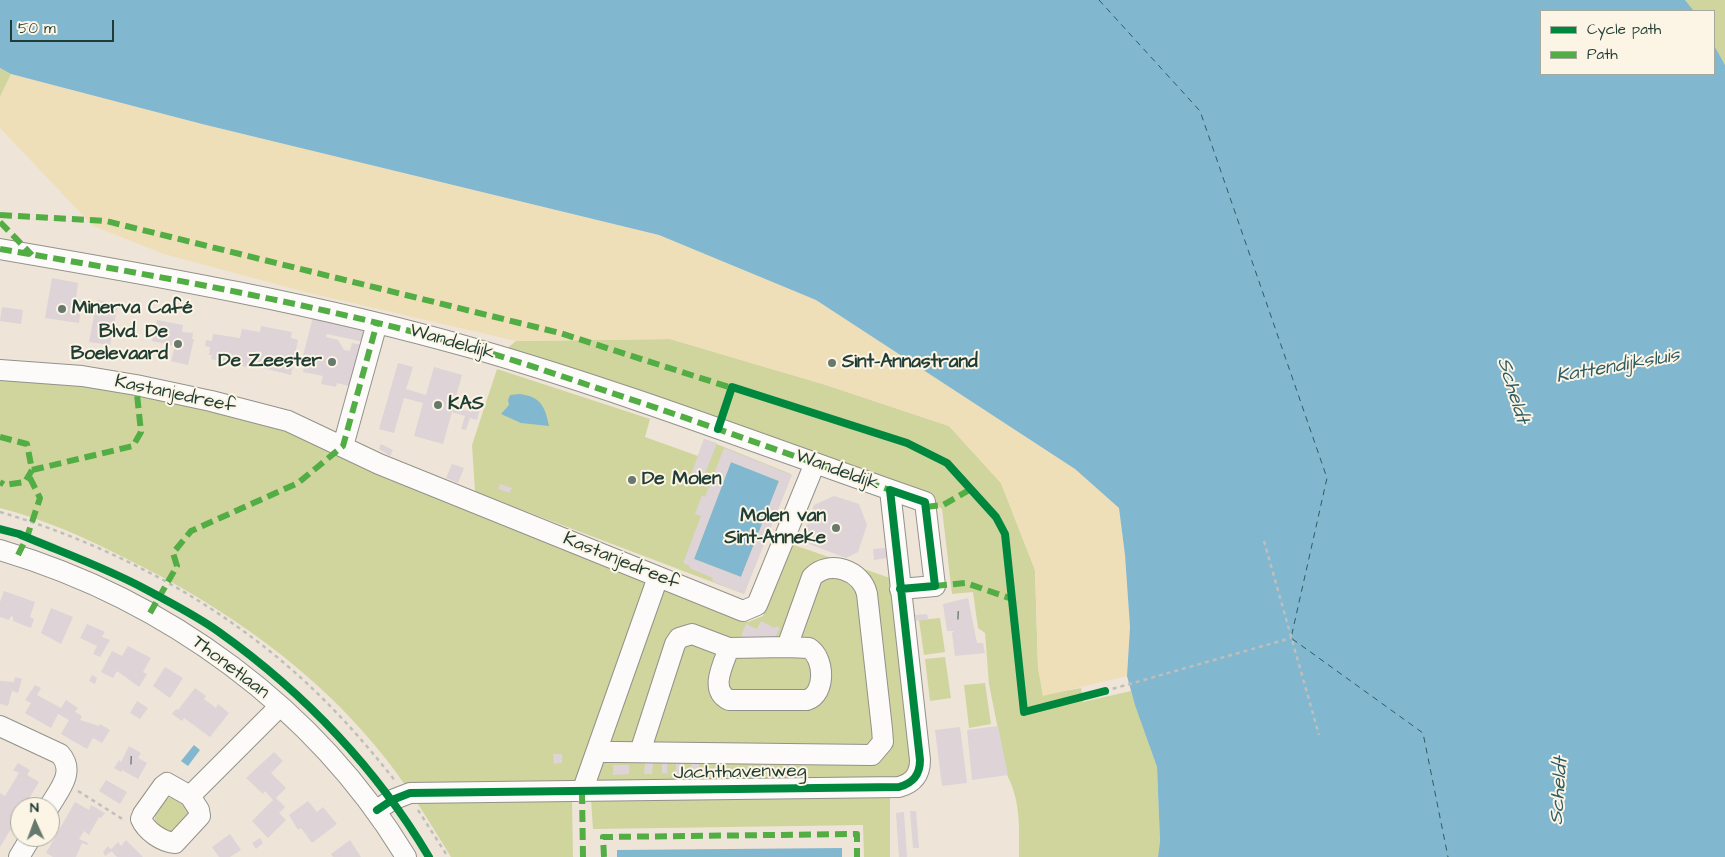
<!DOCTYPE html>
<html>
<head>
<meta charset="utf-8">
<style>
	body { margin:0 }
	#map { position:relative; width:1725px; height:857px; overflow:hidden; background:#eee5d8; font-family:"Architects Daughter",sans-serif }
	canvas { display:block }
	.legend { position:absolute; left:1540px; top:10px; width:175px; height:65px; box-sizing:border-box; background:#fcf5e5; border:1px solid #a4ab9e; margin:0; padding:6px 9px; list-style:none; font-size:15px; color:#1f3d34 }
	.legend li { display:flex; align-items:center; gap:10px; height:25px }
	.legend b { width:25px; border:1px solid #a4ab9e }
	.north { position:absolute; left:10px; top:797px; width:50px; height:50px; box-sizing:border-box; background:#fcf5e5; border:1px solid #a4ab9e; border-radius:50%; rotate:358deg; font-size:14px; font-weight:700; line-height:20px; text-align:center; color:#1f3d34 }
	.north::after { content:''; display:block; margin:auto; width:18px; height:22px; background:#67786d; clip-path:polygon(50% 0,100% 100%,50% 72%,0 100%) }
	.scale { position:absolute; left:10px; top:20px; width:104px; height:22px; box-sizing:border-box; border:2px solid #1f3d34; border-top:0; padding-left:6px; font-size:15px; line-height:18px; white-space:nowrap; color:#1f3d34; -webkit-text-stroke:4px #fcf5e5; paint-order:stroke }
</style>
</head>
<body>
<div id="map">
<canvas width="1725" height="857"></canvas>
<ul class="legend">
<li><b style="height:6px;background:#00873e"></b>Cycle path</li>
<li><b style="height:6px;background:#52ad45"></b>Path</li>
</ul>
<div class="north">N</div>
<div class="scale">50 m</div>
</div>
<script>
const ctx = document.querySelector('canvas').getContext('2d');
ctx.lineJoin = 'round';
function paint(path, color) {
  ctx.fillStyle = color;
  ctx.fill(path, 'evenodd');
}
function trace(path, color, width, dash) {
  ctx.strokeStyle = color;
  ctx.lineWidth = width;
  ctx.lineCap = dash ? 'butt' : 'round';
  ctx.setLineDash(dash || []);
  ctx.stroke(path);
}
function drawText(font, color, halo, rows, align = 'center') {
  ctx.font = font + ' "Architects Daughter",sans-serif';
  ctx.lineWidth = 4;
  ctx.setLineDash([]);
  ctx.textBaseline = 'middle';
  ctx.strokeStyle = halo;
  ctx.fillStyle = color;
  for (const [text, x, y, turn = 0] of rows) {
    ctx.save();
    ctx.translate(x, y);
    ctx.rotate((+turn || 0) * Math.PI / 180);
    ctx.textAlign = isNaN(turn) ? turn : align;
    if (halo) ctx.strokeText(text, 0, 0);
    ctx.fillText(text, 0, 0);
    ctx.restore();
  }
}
const green = new Path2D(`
	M1685,0H1725V65L1714,45V11H1694Z
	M0,68L11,74L0,97Z
	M670,339L826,385L949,426L1001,483L1035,570L1038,667L1043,695L1081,688L1083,702L1131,691L1157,767L1160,841L1158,857H1019C1019,827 1021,802 1007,775L989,684L985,633L978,628L973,592L952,594L942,509L929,499L505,350L516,341Z
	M497,369L650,419L645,437L698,456L704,439L791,474L744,594L475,492L472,445Z
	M0,376L120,389L288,428L665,589L748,622L763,616L791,544L893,579L912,767L890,794V857H864L863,825L593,829L591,799L572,800L573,857H451C431,824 410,790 386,759C318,672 225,607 127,559C86,538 44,519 0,508Z
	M940,618L945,652L924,655L919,620Z
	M945,657L951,698L930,701L925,659Z
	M985,683L991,724L969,728L964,685Z
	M171,797L178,798L188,806V816C175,831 172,840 155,822V813L161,801Z`);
const sand = new Path2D(`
	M11,74L202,124L659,235L816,300L1075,469L1119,508L1125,555L1130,627L1127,676L1043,696L1038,667L1035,570L1001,483L949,426L826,385L670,339L516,341L305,292L164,254L93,226L0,128V97Z`);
const water = new Path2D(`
	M0,0H1685L1694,11H1541V74H1714V45L1725,65V857H1158L1160,841L1157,767L1135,705L1127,676L1130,627L1125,555L1119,508L1075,469L816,300L659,235L202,124L11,74L0,68Z
	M520,394C541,397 545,406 549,426L521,423L501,414L509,405L508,400L510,395Z
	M731,462L779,481L741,577L694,559Z
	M194,745L200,750L188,766L181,761Z
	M842,848V857H617V850Z`);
const ferry = new Path2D(`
	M1099,0L1200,111L1327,478L1291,638L1423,733L1448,857`);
const building = new Path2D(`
	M52,278L78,283L76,299L82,300L79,323L45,318Z
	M97,300L118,304L110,345L89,342Z
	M2,307L23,310L21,324L0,321Z
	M313,317L367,330L364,342L327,334L326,337L338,340L344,350L350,351L352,343L363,345L358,367H354L349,386L337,383L336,387L321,384L323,376L303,372L306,357L303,356Z
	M157,320L183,325L182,332L193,333L192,339H194L188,365L171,361L175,346L152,341Z
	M261,326L292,332L291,338L298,340L291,375L259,367H247L211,359L212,355H209L210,347L205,346L206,340L212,341L213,334L240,338L242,329L260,332Z
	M398,363L413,367L406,389L426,395L434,367L462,375L453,407L467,411L468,406L480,409L477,420L470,418L466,430L461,429L465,416L452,412L443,444L414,436L423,403L404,398L394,433L379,429Z
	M704,439L717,443L700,487L688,483Z
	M381,444L393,450L390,456L379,449Z
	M724,448L792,475L744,594L712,581L713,578L689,568L690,566L683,563L701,516L695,514L702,495L705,497ZM731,462L779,481L741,577L694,559Z
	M452,464L464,468L458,483L446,478Z
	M500,484L512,488L510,493L498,489Z
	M834,496L859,504L867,525L858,552L846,558L809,544L804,533L814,505Z
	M885,548L887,558L874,560L873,549Z
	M4,591L35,602L30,617L34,619L31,628L13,621V617L11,616L9,620L0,617V602Z
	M968,598L977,643H983L985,653L955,656L952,633L954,631H947L943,604Z
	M51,608L73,617L61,644L41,633Z
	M927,614L928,619L916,621L915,615Z
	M761,621L775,628L776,626L780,628L773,641L762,636L760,639L755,640L741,636L746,624L757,629Z
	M87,624L105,632L102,637L110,640L100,657L93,654L97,646L80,638Z
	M128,646L151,658L143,672L147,674L139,687L117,671L113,678L101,672L112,651L122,656Z
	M165,667L183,678L170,698L153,686Z
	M92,675L97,678L95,684L89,681Z
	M15,677L22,679L18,693L12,691L8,706L0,704V681L14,682Z
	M35,685L41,688L37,695L61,708L66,700L78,708L75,712L82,716L80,720L99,726L100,724L110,730L102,743L93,738L87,749L61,734L69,720L58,714L51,728L25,713L31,703L25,700Z
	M195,688L206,696L204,699L216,708L218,704L229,713L210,737L184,718L182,721L172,714L176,709L178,710Z
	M137,701L148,708L140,719L130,713Z
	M998,726L1008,775L972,780L967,730Z
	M960,727L967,783L942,786L935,730Z
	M129,746L141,753L138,758L147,763L138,779L122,770L121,772L114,768L119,760L121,762Z
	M274,752L283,761L271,773L286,788L276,798L285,807L279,813L286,820L268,838L252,821L273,800L265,791L263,794L246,778Z
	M553,754H562V763L554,764Z
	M18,763L30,770L27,775L39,782L24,807H20V814L0,847V793L5,796L19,773L13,770Z
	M645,763H653L652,774H644Z
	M667,763V773H662V764Z
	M691,763H699V774H691Z
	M676,764H684V774H676Z
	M613,765H629V774L613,775Z
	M106,780L127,792L120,804L99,791Z
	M308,801L317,812L323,807L337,824L312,843L301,828L298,830L289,815Z
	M75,802L89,810L91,805L105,813L101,818L99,817L89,835L84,831L79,839L88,843L87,845L82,843L76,857H53L46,853Z
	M910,811H916L919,848H913Z
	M904,812L907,857H899L896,813Z
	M230,834L241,850L230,857H219L212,847Z
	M260,838L263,843L256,849L252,843Z
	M126,840L143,857H117L113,853L111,849L118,842L121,846Z
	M350,840L361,857H333L331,854Z
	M108,846L112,851L105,856L103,852Z`);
const path = new Path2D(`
	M0,512C115,546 228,607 315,691C344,719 371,750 396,782
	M1264,541L1319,735
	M1105,691L1291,638
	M78,791L124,820
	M418,810L448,857`);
const minor = new Path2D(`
	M0,249C158,276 318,304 472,348C626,392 775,450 925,502L935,586L900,589
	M0,370L82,376L136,385L211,401L288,421L379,464L743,611L757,605L815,463
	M343,446L377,323
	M0,550C166,599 316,708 406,857
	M729,648C723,665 709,690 729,700H807C826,694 825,658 809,648L787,647
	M0,726L60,754C76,772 59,790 49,807
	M598,752H617L872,755L883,742L882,729L867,594C862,570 829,559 812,577L787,647L729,648L692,634L679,638L675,644L640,752
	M582,792L658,577
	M190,796L199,810L200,816L175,843C162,842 146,831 141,819L143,814L163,786L167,783L190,796L280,706
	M377,810L392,800L410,793L899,787C913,783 920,775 920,760L890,490
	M19,857L31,837`);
const quiet = new Path2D(`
	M0,215L106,221L560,333L735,389
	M0,222L32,255
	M0,249C158,276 318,304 473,348C531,365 587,385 645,404C727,432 809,461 890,490
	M0,437L27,444L32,470L25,482L5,485L0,482
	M32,470L133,446L141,432L136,385
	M926,507L943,505L971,489
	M18,555L27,537L40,498L29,476
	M935,586L966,583L1012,599
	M150,613L177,566L173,553L191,531L298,483L343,446L377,323
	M582,792L583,857
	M604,857L603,837L857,834V857`);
const cycleway = new Path2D(`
	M718,429L732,387L907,443L947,463L996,517L1005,534L1024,712L1105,691
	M0,529L19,534C61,552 107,568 147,590C171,603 197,616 219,632C303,692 376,768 429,857
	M377,810L392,800L410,793L899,787C913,783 920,775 920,760L890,490L925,502L935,586L900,589`);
const markers = [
	[62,309,5,"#67786d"],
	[178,344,5,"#67786d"],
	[332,362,5,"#67786d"],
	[832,363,5,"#67786d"],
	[438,405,5,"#67786d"],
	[632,480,5,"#67786d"],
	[836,528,5,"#67786d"]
];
const numberNames = [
	["1",958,617],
	["1",131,762]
];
const poiNames = [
	["Minerva Café",72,309],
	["Blvd. De",168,333,"right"],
	["Boelevaard",168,355,"right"],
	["De Zeester",322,362,"right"],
	["Sint-Annastrand",842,363],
	["KAS",448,405],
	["De Molen",642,480],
	["Molen van",826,517,"right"],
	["Sint-Anneke",826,539,"right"]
];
const streetNames = [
	["Wandeldijk",452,343,16],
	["Kastanjedreef",175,395,12],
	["Wandeldijk",837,471,20],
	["Kastanjedreef",621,562,22],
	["Thonetlaan",230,668,37],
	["Jachthavenweg",740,773,-1]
];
const waterNames = [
	["Kattendijksluis",1618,367,-10],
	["Scheldt",1512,391,73],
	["Scheldt",1560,791,-86]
];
paint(green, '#cfd59d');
paint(sand, '#eedfb8');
paint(water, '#82b7d0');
trace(ferry, '#2f5c62', 1, [6, 5]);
paint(building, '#ded3d7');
trace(minor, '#92928a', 22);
trace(path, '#bebfbc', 2.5, [4, 4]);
trace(minor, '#fcfbf9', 20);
trace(quiet, '#52ad45', 6, [12, 6]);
trace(cycleway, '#00873e', 8);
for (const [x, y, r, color] of markers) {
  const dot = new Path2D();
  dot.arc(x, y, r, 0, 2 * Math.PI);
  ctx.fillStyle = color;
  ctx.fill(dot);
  trace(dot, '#fcf5e5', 2);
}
drawText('16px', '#4f625d', null, numberNames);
drawText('bold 19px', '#1f3d34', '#fcf5e5', poiNames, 'left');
drawText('19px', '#1f3d34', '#fcf5e5', streetNames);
drawText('italic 20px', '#2f5c62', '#fcf5e5', waterNames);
</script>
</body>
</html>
